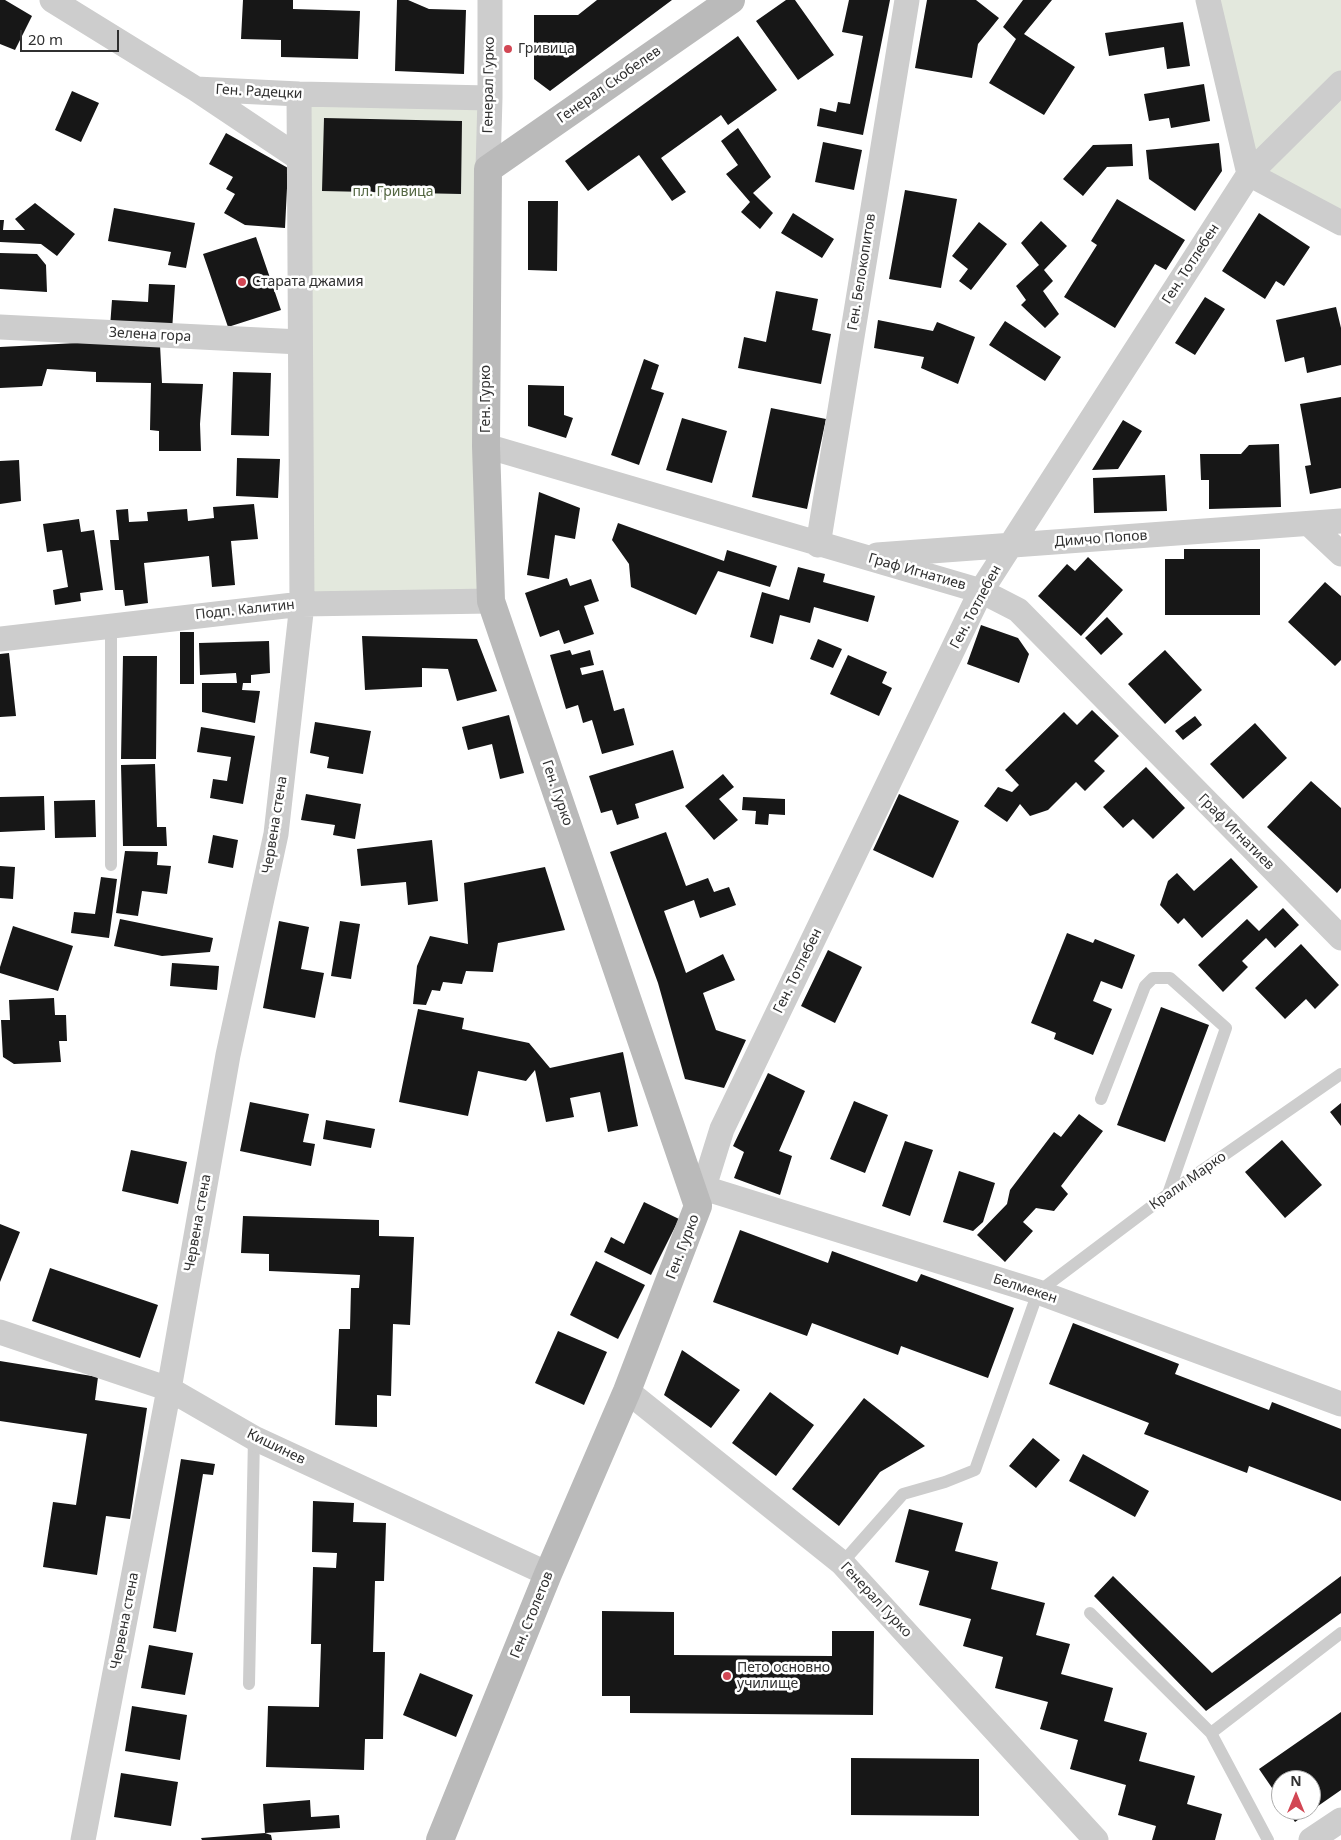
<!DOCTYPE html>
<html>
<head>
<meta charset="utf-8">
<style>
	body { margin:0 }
	#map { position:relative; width:1341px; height:1840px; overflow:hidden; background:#fff; font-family:"Noto Sans",sans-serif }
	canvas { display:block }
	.north { position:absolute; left:1271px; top:1770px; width:50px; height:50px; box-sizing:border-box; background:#fff; border:1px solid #acacac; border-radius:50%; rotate:0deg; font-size:14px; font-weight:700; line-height:20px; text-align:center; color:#303030 }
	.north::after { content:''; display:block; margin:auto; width:18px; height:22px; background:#d24754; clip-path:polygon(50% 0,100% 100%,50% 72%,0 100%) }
	.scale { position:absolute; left:20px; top:30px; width:99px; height:22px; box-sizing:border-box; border:2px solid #303030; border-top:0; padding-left:6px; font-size:15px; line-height:18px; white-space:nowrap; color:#303030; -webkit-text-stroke:4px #fff; paint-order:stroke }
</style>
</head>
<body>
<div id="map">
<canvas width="1341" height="1840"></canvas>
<div class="north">N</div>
<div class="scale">20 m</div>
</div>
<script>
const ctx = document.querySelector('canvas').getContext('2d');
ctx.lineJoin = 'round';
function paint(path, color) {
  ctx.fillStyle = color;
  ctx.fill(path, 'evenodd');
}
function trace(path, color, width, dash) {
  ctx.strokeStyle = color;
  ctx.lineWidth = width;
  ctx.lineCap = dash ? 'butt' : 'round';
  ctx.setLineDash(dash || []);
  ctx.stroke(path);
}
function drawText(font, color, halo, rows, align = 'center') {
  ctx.font = font + ' "Noto Sans",sans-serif';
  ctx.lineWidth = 5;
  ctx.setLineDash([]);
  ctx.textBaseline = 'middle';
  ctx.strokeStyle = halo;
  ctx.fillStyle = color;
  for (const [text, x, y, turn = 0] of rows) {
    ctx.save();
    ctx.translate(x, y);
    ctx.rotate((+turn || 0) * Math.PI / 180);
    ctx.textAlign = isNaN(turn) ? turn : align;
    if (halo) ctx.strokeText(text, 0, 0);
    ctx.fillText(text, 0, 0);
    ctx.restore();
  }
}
const green = new Path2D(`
	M1208,0H1341V223L1249,174Z
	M299,94L490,98L491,601L302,604Z`);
const building = new Path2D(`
	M0,0H5L32,16L15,50L0,44Z
	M243,0H293V9L360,11L358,59L281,57V40L241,39Z
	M397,0H408L429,9L466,10L464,74L395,71Z
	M597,0H672L550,91L534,79V15H578Z
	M786,0H795L834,55L798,80L756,21Z
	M849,0H890L863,135L817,126L820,108L836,112L838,102L850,104L863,36L842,32Z
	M927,0H976L999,18L978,44L972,78L915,68Z
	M1023,0H1052L1024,34L1075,67L1044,115L989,83L1016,39L1003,27Z
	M1183,22L1190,66L1167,69L1164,47L1109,56L1105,33Z
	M738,36L777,90L728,125L721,115L661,158L686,192L672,201L639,155L588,191L565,161Z
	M1204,84L1210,121L1171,128L1169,118L1149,121L1144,94Z
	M72,91L99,103L81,142L55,130Z
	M324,118L462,121L461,194L322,191Z
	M738,128L771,177L753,193L773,213L760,229L741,212L750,202L726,174L738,165L721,141Z
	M226,133L288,168L285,228L245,225L224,213L235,194L226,189L233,177L209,164Z
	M823,142L862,150L854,190L815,182Z
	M1219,143L1222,171L1195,211L1149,179L1146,150Z
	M1132,144L1133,166L1107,167L1083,196L1063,179L1093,145Z
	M905,190L957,199L941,288L889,279Z
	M1117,199L1185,240L1166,270L1155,264L1115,328L1064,297L1097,245L1091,241Z
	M528,201H558L557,271L528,270Z
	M35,203L75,234L57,256L41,244L0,242V220H4L3,230H25L15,219Z
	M114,208L195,223L186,268L168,265L171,252L108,241Z
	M793,213L834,239L822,258L781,233Z
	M1259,213L1310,247L1284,286L1276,281L1265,299L1222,271Z
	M1041,221L1067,246L1044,270L1053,281L1043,291L1059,314L1045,328L1021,305L1026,300L1016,286L1039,265L1021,243Z
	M979,222L1007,244L971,290L959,281L968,269L952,256Z
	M256,237L281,310L228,327L203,254Z
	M0,253L37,254L46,265L47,292L0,289Z
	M149,284L175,285L172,331L110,327L112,300L148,302Z
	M776,291L818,299L812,330L831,334L821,384L738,368L744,337L766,342Z
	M1205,297L1225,309L1195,355L1175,343Z
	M1336,307L1341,328V365L1307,373L1304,357L1285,362L1276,320Z
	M878,320L933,331L937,322L975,337L958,384L921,368L924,357L874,348Z
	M1005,321L1061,357L1045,381L989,345Z
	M97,342L160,345L162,383L203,384L200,424L201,451H159V431L150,430L151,383L96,382V372L47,369L42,386L0,388V347Z
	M644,359L659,365L651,389L664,393L639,465L611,455Z
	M233,372L271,373L269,436L231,435Z
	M528,385L564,386V415L573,418L566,438L528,426Z
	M1341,397V488L1310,494L1305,466L1311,465L1300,404Z
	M771,408L826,419L807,509L752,497Z
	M682,418L727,431L712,483L666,470Z
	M1123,420L1142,431L1118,469L1092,470Z
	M1279,444L1281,507L1209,509V480H1201L1200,454H1241L1249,445Z
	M237,458L280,459L278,498L236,496Z
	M19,460L21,501L0,504V461Z
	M1165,475L1167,511L1094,513L1093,478Z
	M539,492L580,508L575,539L555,535L549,579L527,575Z
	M254,504L258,539L231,541L235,585L212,587L209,556L144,563L148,603L125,606L123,590H115L110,540H119L116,510L128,509L129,522L148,521L147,512L187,509L188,521L214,518L213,507Z
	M79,519L81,532L94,530L103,590L80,593L81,601L55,605L53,590L68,587L62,550L47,552L43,524Z
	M618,523L724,561L727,550L777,566L770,587L718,571L696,615L631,587L629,564L612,540Z
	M1184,549H1260V615H1165V559H1184Z
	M1088,557L1123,590L1081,636L1038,596L1067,564L1075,571Z
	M798,567L825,574L823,582L875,596L868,622L814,607L810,623L780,615L773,644L750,637L762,592L789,600Z
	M567,578L570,586L591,579L599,601L584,606L594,634L564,644L559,630L540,637L525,593Z
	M1325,582L1341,596V660L1335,666L1288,622Z
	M1107,617L1123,634L1101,655L1085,638Z
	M981,625L1018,638L1029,654L1019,683L967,664Z
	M180,632H194V684H180Z
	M362,636L477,639L497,691L457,701L448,669L422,668V687L365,690Z
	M818,639L842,649L833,668L810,659Z
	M269,641L270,673L251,675V683H243L242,690L260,691L255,723L202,712V683H237L236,673L200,675L199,643Z
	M570,650L572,655L590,650L594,665L580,668L582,675L603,670L614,711L624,708L634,745L602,754L592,720L583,723L578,705L566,709L550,655Z
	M1165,650L1202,690L1165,724L1128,684Z
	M9,653L16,716L0,717V654Z
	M848,655L887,672L882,683L892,688L879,716L830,694Z
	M123,656H157L156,759H121Z
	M1092,710L1119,736L1094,761L1105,771L1085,791L1076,782L1048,810L1030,816L1020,804L1007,822L984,806L998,787L1012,792L1019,785L1005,770L1064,712L1077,725Z
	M509,715L524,773L500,779L492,744L468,750L462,727Z
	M1195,716L1202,725L1183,740L1175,731Z
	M315,722L371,731L363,774L327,768L329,757L310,753Z
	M1255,723L1287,758L1243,799L1210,764Z
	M201,727L255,736L243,804L210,798L213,779L227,781L231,757L197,752Z
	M673,750L684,788L635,804L639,818L617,825L612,810L601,813L589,776Z
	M155,764L157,827H166L167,846H123L121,765Z
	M1146,767L1185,808L1153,839L1133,819L1123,828L1103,807Z
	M723,774L734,787L719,799L738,820L714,840L685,806Z
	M1311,781L1341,808V888L1337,893L1267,827Z
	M306,794L361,804L355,839L333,835L335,825L301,820Z
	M899,794L959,821L933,878L873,850Z
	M44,796L45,830L0,832V797Z
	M743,797L785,799V815L769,814L768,825L755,824L756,811L742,810Z
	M95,800L96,837L55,838L54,801Z
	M666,832L686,886L708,878L714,892L729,887L736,905L700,918L694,900L664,911L686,973L723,954L735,980L703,993L716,1030L746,1040L724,1088L685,1079L658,983L610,852Z
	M213,835L238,840L233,868L208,863Z
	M432,840L438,901L408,905L406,882L361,886L357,849Z
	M125,851L158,852L157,865L171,866L167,894L142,891L138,916L116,913Z
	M1231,858L1258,887L1202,938L1184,918L1178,924L1160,905L1168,881L1177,873L1194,891Z
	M0,866L15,867L13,899L0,898Z
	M545,867L565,930L498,943L493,972L466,971L462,984L443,982L440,991L432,990L426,1005L413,1004L417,966L430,936L468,944L464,883Z
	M101,877L117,879L109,938L71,933L74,912L95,914Z
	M1283,908L1299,925L1275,948L1266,938L1242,961L1248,967L1223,992L1198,965L1247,919L1259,931Z
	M120,919L213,938L210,952L162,956L114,946Z
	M279,921L309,927L301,969L324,973L315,1018L263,1008Z
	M340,921L360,924L351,979L331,976Z
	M13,926L73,946L58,991L0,973V967Z
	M1067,933L1093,943L1095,939L1135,955L1122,989L1101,981L1093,1001L1112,1009L1093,1055L1054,1039L1056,1033L1031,1023Z
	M1301,944L1339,985L1315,1009L1306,999L1285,1019L1255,988Z
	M828,950L862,967L835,1023L801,1006Z
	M172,963L219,966L217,990L170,986Z
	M54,998L55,1015H66L67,1041H59L61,1062L14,1064L3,1057L1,1020H10L9,1000Z
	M1161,1007L1209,1025L1165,1142L1117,1125Z
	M418,1009L464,1018L462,1029L529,1043L550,1068L623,1052L638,1126L608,1132L600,1092L570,1098L574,1117L546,1122L535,1070L526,1081L478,1071L468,1116L399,1102Z
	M768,1073L805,1091L779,1151L792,1156L780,1195L734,1178L744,1152L733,1146Z
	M854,1101L888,1115L865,1173L830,1159Z
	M250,1102L309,1114L303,1142L315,1144L311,1166L240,1151Z
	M1341,1103V1126L1330,1112Z
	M1079,1114L1103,1131L1061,1186L1068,1194L1054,1211L1036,1208L1023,1222L1033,1231L1005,1262L977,1235L1007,1204L1010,1190L1054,1132L1061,1137Z
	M326,1120L375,1129L371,1148L323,1139Z
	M1282,1140L1322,1185L1285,1218L1245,1172Z
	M905,1141L933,1150L910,1216L882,1206Z
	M131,1150L187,1162L178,1204L122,1191Z
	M959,1171L995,1183L983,1222L973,1231L943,1222Z
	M644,1202L679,1219L651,1275L604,1252L611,1237L624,1244Z
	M243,1216L379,1220V1236L414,1237L410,1325L393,1324L391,1396L377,1395V1427L335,1425L339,1329H350L351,1288H359L360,1275L269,1271V1254L241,1253Z
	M0,1224L20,1232L0,1282Z
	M740,1230L828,1263L832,1251L917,1282L921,1274L1014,1308L988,1378L901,1346L898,1355L812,1323L807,1336L713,1302Z
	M596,1261L645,1285L618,1339L570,1315Z
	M50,1268L158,1305L140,1358L32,1321Z
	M1073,1323L1179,1364L1175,1374L1269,1410L1272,1402L1341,1429V1501L1249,1466L1247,1473L1144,1434L1149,1423L1049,1384Z
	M558,1331L607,1352L584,1405L535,1383Z
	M682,1350L740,1390L711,1428L664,1395Z
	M0,1361L98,1377L95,1400L147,1408L130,1519L106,1516L97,1575L43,1567L53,1502L76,1505L87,1434L0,1421Z
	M770,1392L814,1425L776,1476L732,1443Z
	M864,1398L925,1446L880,1472L839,1526L792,1489Z
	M1033,1438L1060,1460L1036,1488L1009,1466Z
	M1083,1454L1149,1491L1135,1517L1069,1481Z
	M181,1459L215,1464L213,1475L203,1474L176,1632L153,1628Z
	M313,1501L354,1503L353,1522L386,1523L384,1581H375L373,1652H385L383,1739H365L364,1770L266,1767L268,1706L319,1707L321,1644H311L313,1567L336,1568L337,1553L312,1552Z
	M909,1509L963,1523L955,1551L998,1562L991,1589L1045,1603L1036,1635L1070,1644L1061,1674L1113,1688L1104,1721L1147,1733L1139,1761L1195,1776L1187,1804L1222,1814L1215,1840H1152L1156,1826L1118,1815L1126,1785L1070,1769L1078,1740L1040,1729L1048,1702L995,1688L1003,1657L963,1646L971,1619L919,1605L929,1571L895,1562Z
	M1113,1576L1212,1673L1341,1576V1613L1206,1711L1094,1596Z
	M602,1611L674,1612V1655L832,1656V1631H874L873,1715L630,1713V1696H602Z
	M149,1645L193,1653L185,1695L141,1688Z
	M420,1673L473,1695L456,1737L403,1715Z
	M132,1706L187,1715L180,1760L125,1751Z
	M1341,1712V1790L1295,1822L1287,1810H1311V1780H1281V1801L1259,1769Z
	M851,1758L979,1759V1816L851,1815Z
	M121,1773L178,1782L171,1826L114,1817Z
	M310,1800L311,1817L339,1815L340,1828L265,1833L263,1804Z
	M265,1833L271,1835L272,1840H202L201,1838Z`);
const lane = new Path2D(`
	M111,625V865
	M1101,1099L1145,986L1153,978H1170L1226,1028L1168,1194
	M842,1563L903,1494L945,1482L975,1470L1038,1292L1168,1194L1341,1074
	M1090,1613L1211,1733L1268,1840
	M249,1684L254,1438
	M1211,1733L1341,1633`);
const street = new Path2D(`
	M52,0L196,89L299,94L490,98
	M1341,83L1249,174L1341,223
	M196,89L299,158
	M488,169L490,98V0
	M0,327L300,342
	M486,446L981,591L1018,610L1341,938
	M1309,524L1341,554
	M818,545L907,0
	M877,555L1341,521
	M0,639L302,604L491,601
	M704,1188L1038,1292L1341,1404
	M698,1206L722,1129L981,591L1249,174L1208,0
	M0,1332L169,1389L254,1438L548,1574
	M627,1391L842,1563L1096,1840
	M83,1840L169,1389L228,1055L276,834L302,604L299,94
	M1311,1840L1341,1820`);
const secondary = new Path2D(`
	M440,1840L548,1574L627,1391L698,1206L491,601L486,446L488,169L731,0`);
const markers = [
	[508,49,5,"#d24754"],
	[242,282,5,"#d24754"],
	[727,1676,5,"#d24754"]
];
const poiNames = [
	["Гривица",518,49],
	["Старата джамия",252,282],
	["Пето основно",737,1668],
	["училище",737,1684]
];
const streetNames = [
	["Генерал Гурко",489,85,-89],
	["Генерал Скобелев",609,85,-35],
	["Ген. Радецки",259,92,3],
	["Ген. Тотлебен",1191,264,-57],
	["Ген. Белокопитов",862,272,-81],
	["Зелена гора",150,335,3],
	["Ген. Гурко",486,399,-90],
	["Димчо Попов",1101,539,-4],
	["Граф Игнатиев",917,572,16],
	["Ген. Тотлебен",976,607,-62],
	["Подп. Калитин",245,610,-6],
	["Ген. Гурко",557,793,71],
	["Червена стена",275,825,-81],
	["Граф Игнатиев",1236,832,45],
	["Ген. Тотлебен",798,971,-64],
	["Крали Марко",1188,1181,-35],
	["Червена стена",198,1223,-80],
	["Ген. Гурко",683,1247,-69],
	["Белмекен",1025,1289,18],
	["Кишинев",276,1447,26],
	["Генерал Гурко",876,1600,47],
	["Ген. Столетов",532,1615,-68],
	["Червена стена",125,1621,-79]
];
const parkNames = [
	["пл. Гривица",393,192]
];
paint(green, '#e3e8dd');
paint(building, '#171717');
trace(lane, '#cdcdcd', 12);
trace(street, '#cdcdcd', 25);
trace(secondary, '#bababa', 28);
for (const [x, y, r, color] of markers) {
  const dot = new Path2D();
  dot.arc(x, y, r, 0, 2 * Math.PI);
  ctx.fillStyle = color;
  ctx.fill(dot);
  trace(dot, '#fff', 2);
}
drawText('14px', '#303030', '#fff', poiNames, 'left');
drawText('14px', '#303030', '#fff', streetNames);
drawText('14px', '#546742', '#fff', parkNames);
</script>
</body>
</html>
